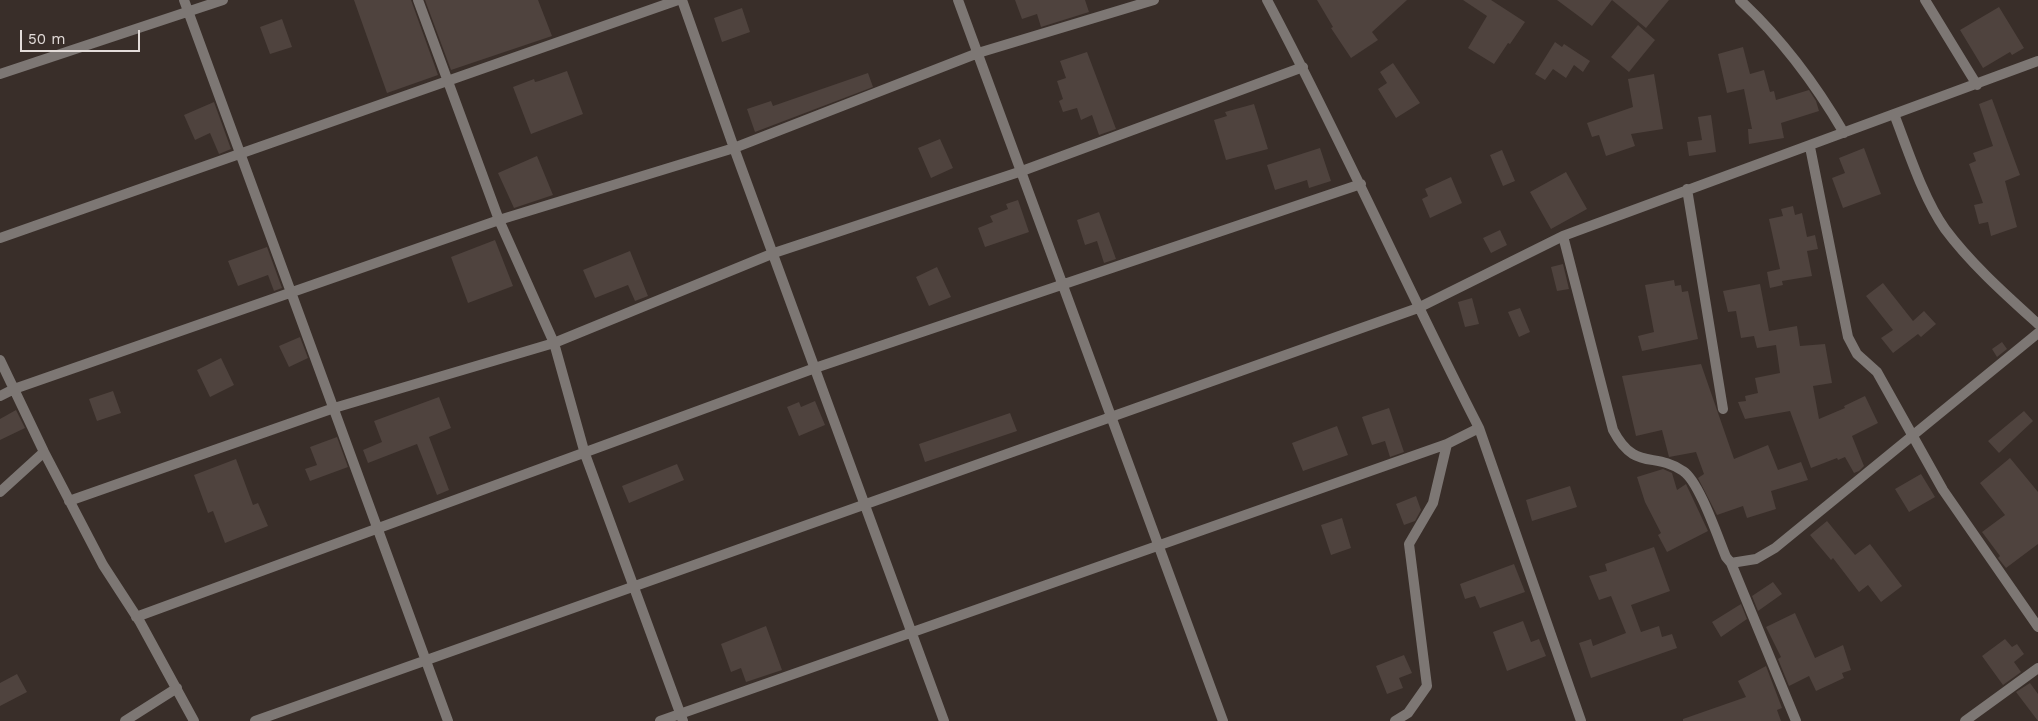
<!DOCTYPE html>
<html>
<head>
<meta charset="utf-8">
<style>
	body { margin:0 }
	#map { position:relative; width:2038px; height:721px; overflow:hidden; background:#392e29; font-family:"Work Sans",sans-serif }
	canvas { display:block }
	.scale { position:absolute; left:20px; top:30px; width:120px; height:22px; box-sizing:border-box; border:2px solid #e3dcd9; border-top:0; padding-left:6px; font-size:15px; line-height:18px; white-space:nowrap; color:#e3dcd9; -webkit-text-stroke:4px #392e29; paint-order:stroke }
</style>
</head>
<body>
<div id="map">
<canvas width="2038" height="721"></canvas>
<div class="scale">50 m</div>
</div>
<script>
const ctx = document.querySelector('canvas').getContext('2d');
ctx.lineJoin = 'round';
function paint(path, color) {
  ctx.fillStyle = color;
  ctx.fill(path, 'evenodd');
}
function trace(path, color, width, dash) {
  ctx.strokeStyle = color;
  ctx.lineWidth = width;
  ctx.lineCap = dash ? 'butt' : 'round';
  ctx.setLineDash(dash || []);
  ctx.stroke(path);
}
const building = new Path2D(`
	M354,0H411L438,75L387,93Z
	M425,0H538L552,36L451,70Z
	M1015,0H1085L1089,12L1041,27L1037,14L1022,19Z
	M1317,0H1407L1372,32L1378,40L1351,58L1331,28L1333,27Z
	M1463,0H1491L1525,22L1510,44L1508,43L1494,64L1468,48L1487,16Z
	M1557,0H1669L1646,28L1612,0L1592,26Z
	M1999,7L2024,48L2012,55L2010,52L1983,68L1960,30Z
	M742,8L750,32L722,42L714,18Z
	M282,19L292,47L270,54L260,27Z
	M1638,25L1655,40L1629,72L1611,57Z
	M1555,42L1562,47L1564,44L1590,61L1583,72L1574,65L1566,78L1553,69L1545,80L1535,74Z
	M1743,47L1750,74L1764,70L1770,92L1774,91L1776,100L1809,90L1816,101L1819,111L1781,123L1784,138L1749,144L1748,129H1752L1744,89L1727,93L1718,54Z
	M1087,52L1116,129L1099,135L1092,115L1081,120L1077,108L1063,112L1059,101L1063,99L1057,81L1066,78L1060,61Z
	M1393,63L1420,103L1396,118L1378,89L1387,83L1380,72Z
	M567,71L583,114L531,134L513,87L534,79L535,82L539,81Z
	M868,73L873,87L755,132L747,109L771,101L773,106Z
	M1654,74L1663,129L1631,134L1635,146L1606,156L1599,135L1592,137L1587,123L1633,107L1628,79Z
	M1992,99L2020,175L2005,181L2017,227L1991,236L1988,222L1979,224L1974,205L1983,203L1969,164L1976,161L1973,153L1993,146L1979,104Z
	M214,102L231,149L219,154L210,133L195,140L184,115Z
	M1254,104L1268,149L1226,160L1214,120L1227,116L1225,112Z
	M1711,115L1716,152L1689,156L1687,142L1702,140L1698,117Z
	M940,139L953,168L931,178L918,148Z
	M1320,148L1331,181L1309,188L1307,180L1275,190L1267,165Z
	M1864,148L1881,194L1843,208L1832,178L1845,173L1839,158Z
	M1502,150L1515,181L1503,186L1490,155Z
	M537,156L553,195L514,208L498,173Z
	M1566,172L1587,209L1551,229L1530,192Z
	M1451,177L1462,203L1430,218L1422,199L1428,196L1425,189Z
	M1018,200L1029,232L985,247L978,228L993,222L990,216L1008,209L1006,204Z
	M1793,206L1795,215L1802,213L1807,237L1815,235L1818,249L1807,251L1812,276L1782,281L1783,285L1770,288L1767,272L1780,269L1769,219L1783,216L1781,209Z
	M1099,212L1116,259L1104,263L1097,241L1085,245L1077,220Z
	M1500,230L1507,245L1491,253L1483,238Z
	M495,240L513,286L468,303L451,257Z
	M267,247L282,288L274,291L268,275L238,286L228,261Z
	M630,251L648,296L635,301L628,285L595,298L583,270Z
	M1563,264L1569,289L1557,291L1551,267Z
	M937,267L951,297L929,306L916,277Z
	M1674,280L1675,286L1681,285L1682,292L1688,291L1698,339L1642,351L1638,336L1654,332L1645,285Z
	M1883,283L1913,321L1924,311L1936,324L1921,337L1918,334L1893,353L1881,338L1893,330L1866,296Z
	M1760,284L1769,331L1797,326L1800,346L1825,344L1832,383L1813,386L1819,419L1845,408L1844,406L1865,396L1878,423L1852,436L1864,466L1859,471L1854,473L1845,457L1838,460L1837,458L1811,468L1790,411L1745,419L1738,402L1746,401L1745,396L1758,393L1755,378L1780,373L1776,345L1757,348L1754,336L1741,338L1736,311L1728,312L1723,291Z
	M1472,298L1479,324L1465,327L1458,302Z
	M1520,308L1530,332L1519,337L1508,312Z
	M300,337L308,358L289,367L279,346Z
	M2002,342L2007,349L1997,357L1992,349Z
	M221,358L234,385L210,397L197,370Z
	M1701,364L1734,459L1768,445L1778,470L1801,462L1808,480L1771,491L1776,509L1747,518L1743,506L1717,515L1698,478L1704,474L1696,452L1669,457L1662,430L1636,436L1622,376Z
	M113,391L121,413L97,421L89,399Z
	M439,397L451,428L429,437L449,490L437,495L417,444L368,463L363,450L382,442L374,421Z
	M815,401L825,425L799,436L787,407L799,402L801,407Z
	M1389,408L1404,452L1390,457L1385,441L1372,445L1362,417Z
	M16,410L25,428L0,440V419Z
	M2024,411L2033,421L1999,453L1988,441Z
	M1010,413L1017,431L925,462L919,444Z
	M1337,426L1348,455L1303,471L1292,443Z
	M337,437L348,467L310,481L305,469L317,465L310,447Z
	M2010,458L2038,492V544L2006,568L1998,558L2000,556L1982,532L2005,515L1980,483Z
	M236,459L253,505L258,503L268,526L225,543L213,511L208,513L194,475Z
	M677,464L684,480L629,503L622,486Z
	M1663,469L1672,473L1677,490L1686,484L1708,531L1667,552L1658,535L1661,533L1645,502L1637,477Z
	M1921,474L1935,497L1909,512L1895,489Z
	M1570,486L1577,507L1532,521L1526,500Z
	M1416,496L1421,510L1415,521L1404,525L1396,504Z
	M1342,518L1351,548L1331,555L1321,525Z
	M1827,521L1855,555L1870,544L1902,586L1881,602L1868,585L1859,592L1833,558L1831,560L1810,535Z
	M1654,547L1670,591L1631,605L1641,632L1659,626L1662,637L1672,634L1677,648L1591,678L1579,643L1591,639L1593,646L1626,633L1611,596L1599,600L1589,576L1607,571L1605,564Z
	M1514,564L1525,592L1480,608L1475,596L1465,599L1460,584Z
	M1773,582L1782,594L1758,611L1752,596Z
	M1741,604L1747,619L1721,637L1712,622Z
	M1795,613L1815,658L1843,645L1851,670L1842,673L1844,678L1816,691L1809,676L1789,686L1778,659L1781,657L1766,627Z
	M1523,621L1531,642L1539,639L1546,656L1507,671L1493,632Z
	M766,626L782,670L746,682L741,668L731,672L721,644Z
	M2005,639L2012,647L2017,644L2024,654L2014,662L2021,672L2003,685L1982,656Z
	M1404,655L1412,673L1399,678L1403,688L1387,694L1376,666Z
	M1766,666L1782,708L1777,710L1781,721H1683V719L1746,697L1738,681Z
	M17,674L27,692L0,706V683Z
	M2030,683L2038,694V721L2016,692Z`);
const minor = new Path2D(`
	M184,0L448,721
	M418,0L499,220L554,343L585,454L683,721
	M682,0L734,148L944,721
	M958,0L1223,721
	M1267,0C1342,141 1406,286 1479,428L1447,444L1433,503L1409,544L1427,686L1408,713L1395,721
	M1740,0C1782,39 1815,83 1844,133
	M1925,0L1977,85
	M0,74L223,0
	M1894,114C1908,150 1923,198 1945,229C1971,264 2006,295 2038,324
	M1810,147L1848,337L1857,354L1877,372L1943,490L2038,627
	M1687,189L1723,409
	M1563,236L1613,430C1635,472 1654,451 1683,471C1699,481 1718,538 1726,557L1731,563L1756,559L1775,548L2038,333
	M0,238L678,0
	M0,360L44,452L103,565L140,622L194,721
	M0,396L14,389L499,220L734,148L978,53L1154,0
	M1479,428L1581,721
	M0,492L44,452
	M69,501L334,408L554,343L774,253L1022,171L1303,67
	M1731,563L1796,721
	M136,617L815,368L1361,184
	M125,721L177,688
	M255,721L1418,308L1563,236L2038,61
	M660,721L1447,444
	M1965,721L2038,668`);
paint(building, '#4f433e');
trace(minor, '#7d7774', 10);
</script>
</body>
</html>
